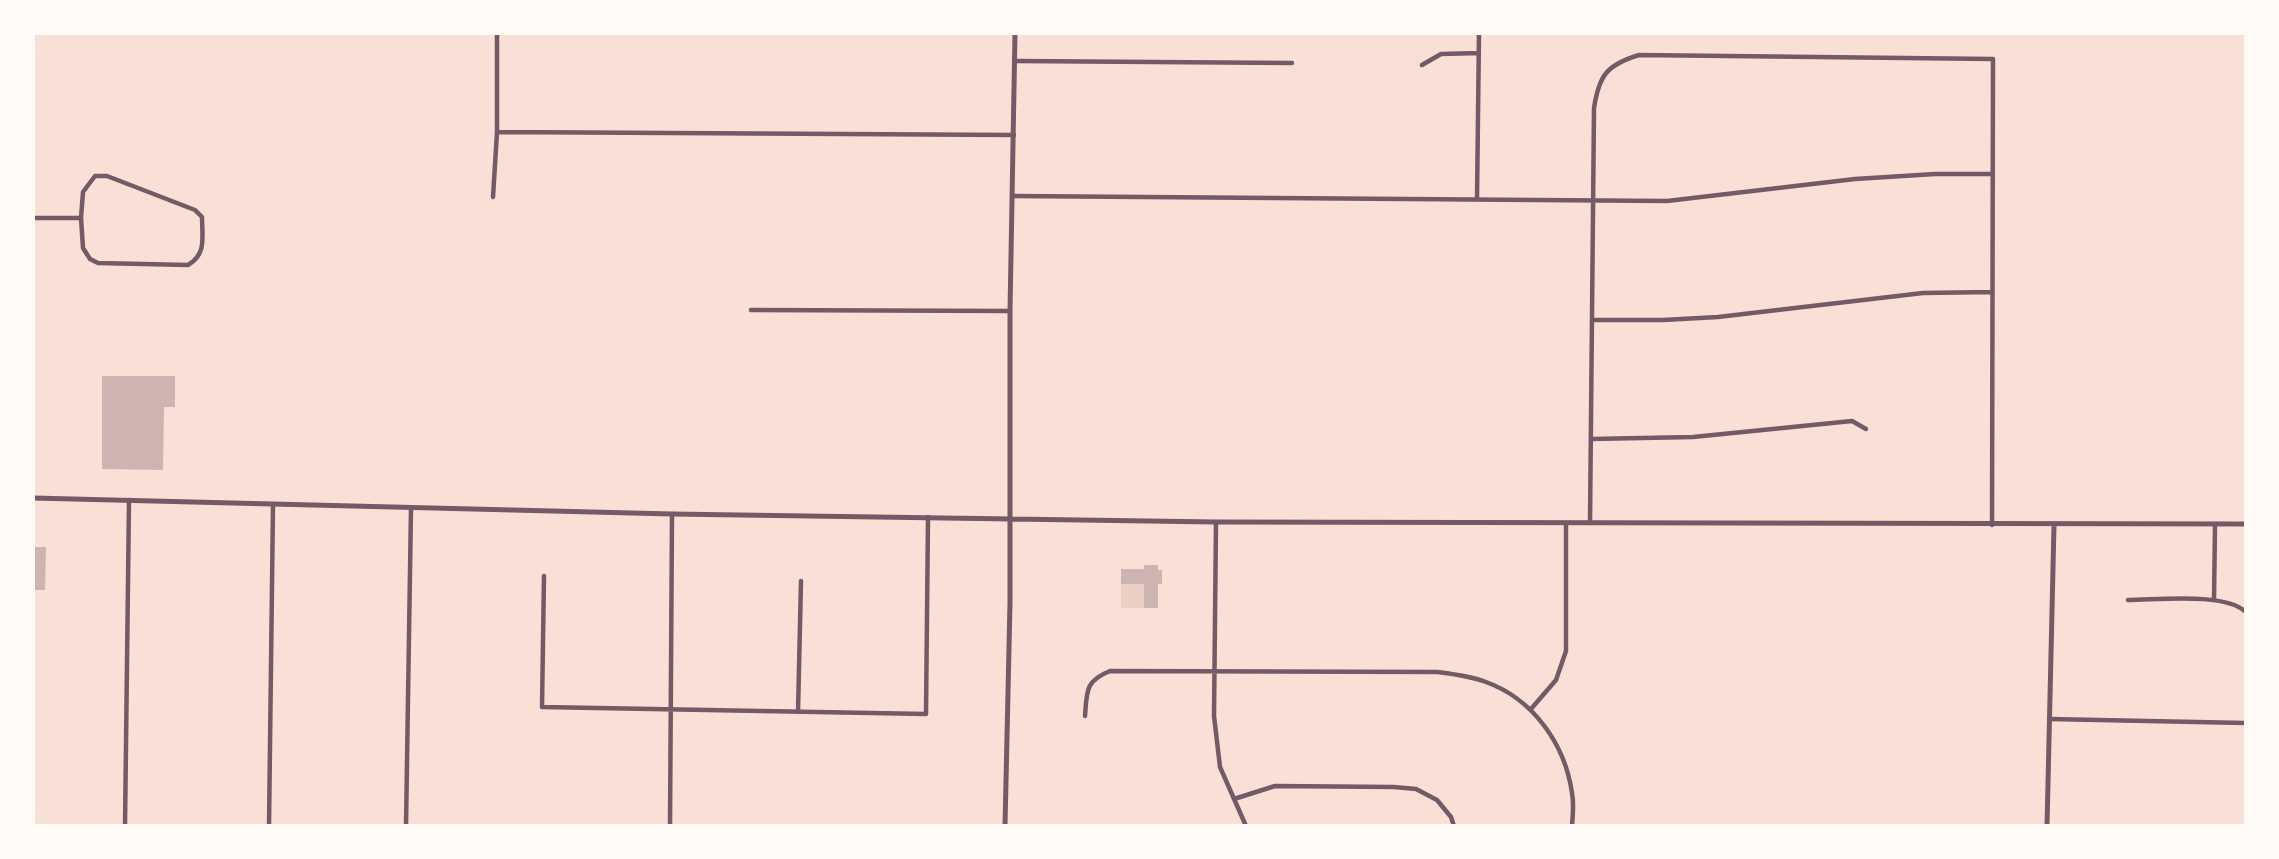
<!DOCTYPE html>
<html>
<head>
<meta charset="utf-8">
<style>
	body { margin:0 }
	#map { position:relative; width:2279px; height:859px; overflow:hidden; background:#f7e1d7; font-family:"Roboto Condensed",sans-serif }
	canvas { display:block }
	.frame { position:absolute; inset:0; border:35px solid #fffaf5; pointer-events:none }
</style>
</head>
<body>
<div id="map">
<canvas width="2279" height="859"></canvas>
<div class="frame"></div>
</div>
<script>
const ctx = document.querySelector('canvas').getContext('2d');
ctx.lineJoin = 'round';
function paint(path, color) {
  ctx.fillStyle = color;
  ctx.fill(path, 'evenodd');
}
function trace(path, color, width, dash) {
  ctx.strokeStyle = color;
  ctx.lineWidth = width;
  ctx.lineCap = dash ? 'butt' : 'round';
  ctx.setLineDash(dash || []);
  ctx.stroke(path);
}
const green = new Path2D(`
	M1121,584H1144V608H1121Z`);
const building = new Path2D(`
	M102,376H175V407H164L163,470L102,469Z
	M33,547H46L45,590H33Z
	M1144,565H1158V570H1162V584H1158V608H1144V584H1121V569H1144Z`);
const minor = new Path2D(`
	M1015,61L1292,63
	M1422,65L1441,54L1479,53
	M497,132L1014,135
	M95,176H107L195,210L202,217C202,237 207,254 188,265L98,263L90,259L83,248L81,218L83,192Z
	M1013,196L1667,201L1855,179L1935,174H1992
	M493,197L497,132V33
	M1477,199L1479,33
	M33,218H81
	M751,310L1010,311
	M1592,320H1663L1718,317L1923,293L1992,292
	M1591,439L1693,437L1852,421L1866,429
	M1216,522L1214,716L1220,767L1246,826
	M1590,523L1594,108C1599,76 1606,65 1639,55L1993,59L1992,525
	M544,576L542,707L926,714L928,517
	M2128,600C2158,600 2224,592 2246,612
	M2214,600L2215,525
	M1531,709L1556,680L1566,651V523
	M798,712L801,581
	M1085,716C1087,691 1085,681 1110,671L1438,672C1454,674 1471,676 1486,682C1533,699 1565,744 1572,793C1574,803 1573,815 1572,826
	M2049,719L2246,723
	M1234,799L1275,786L1394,787L1416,789L1437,800L1451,817L1454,826
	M125,826L129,500
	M269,826L273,505
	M406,826L411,508
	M670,826L672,514`);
const tertiary = new Path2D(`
	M33,498L672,514L1216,522L2246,524
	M1005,826L1010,603V311L1015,33
	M2047,826L2054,525`);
paint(green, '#ebcfc5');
paint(building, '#ccb4b1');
trace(minor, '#755966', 4.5);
trace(tertiary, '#755966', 5);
</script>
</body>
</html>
